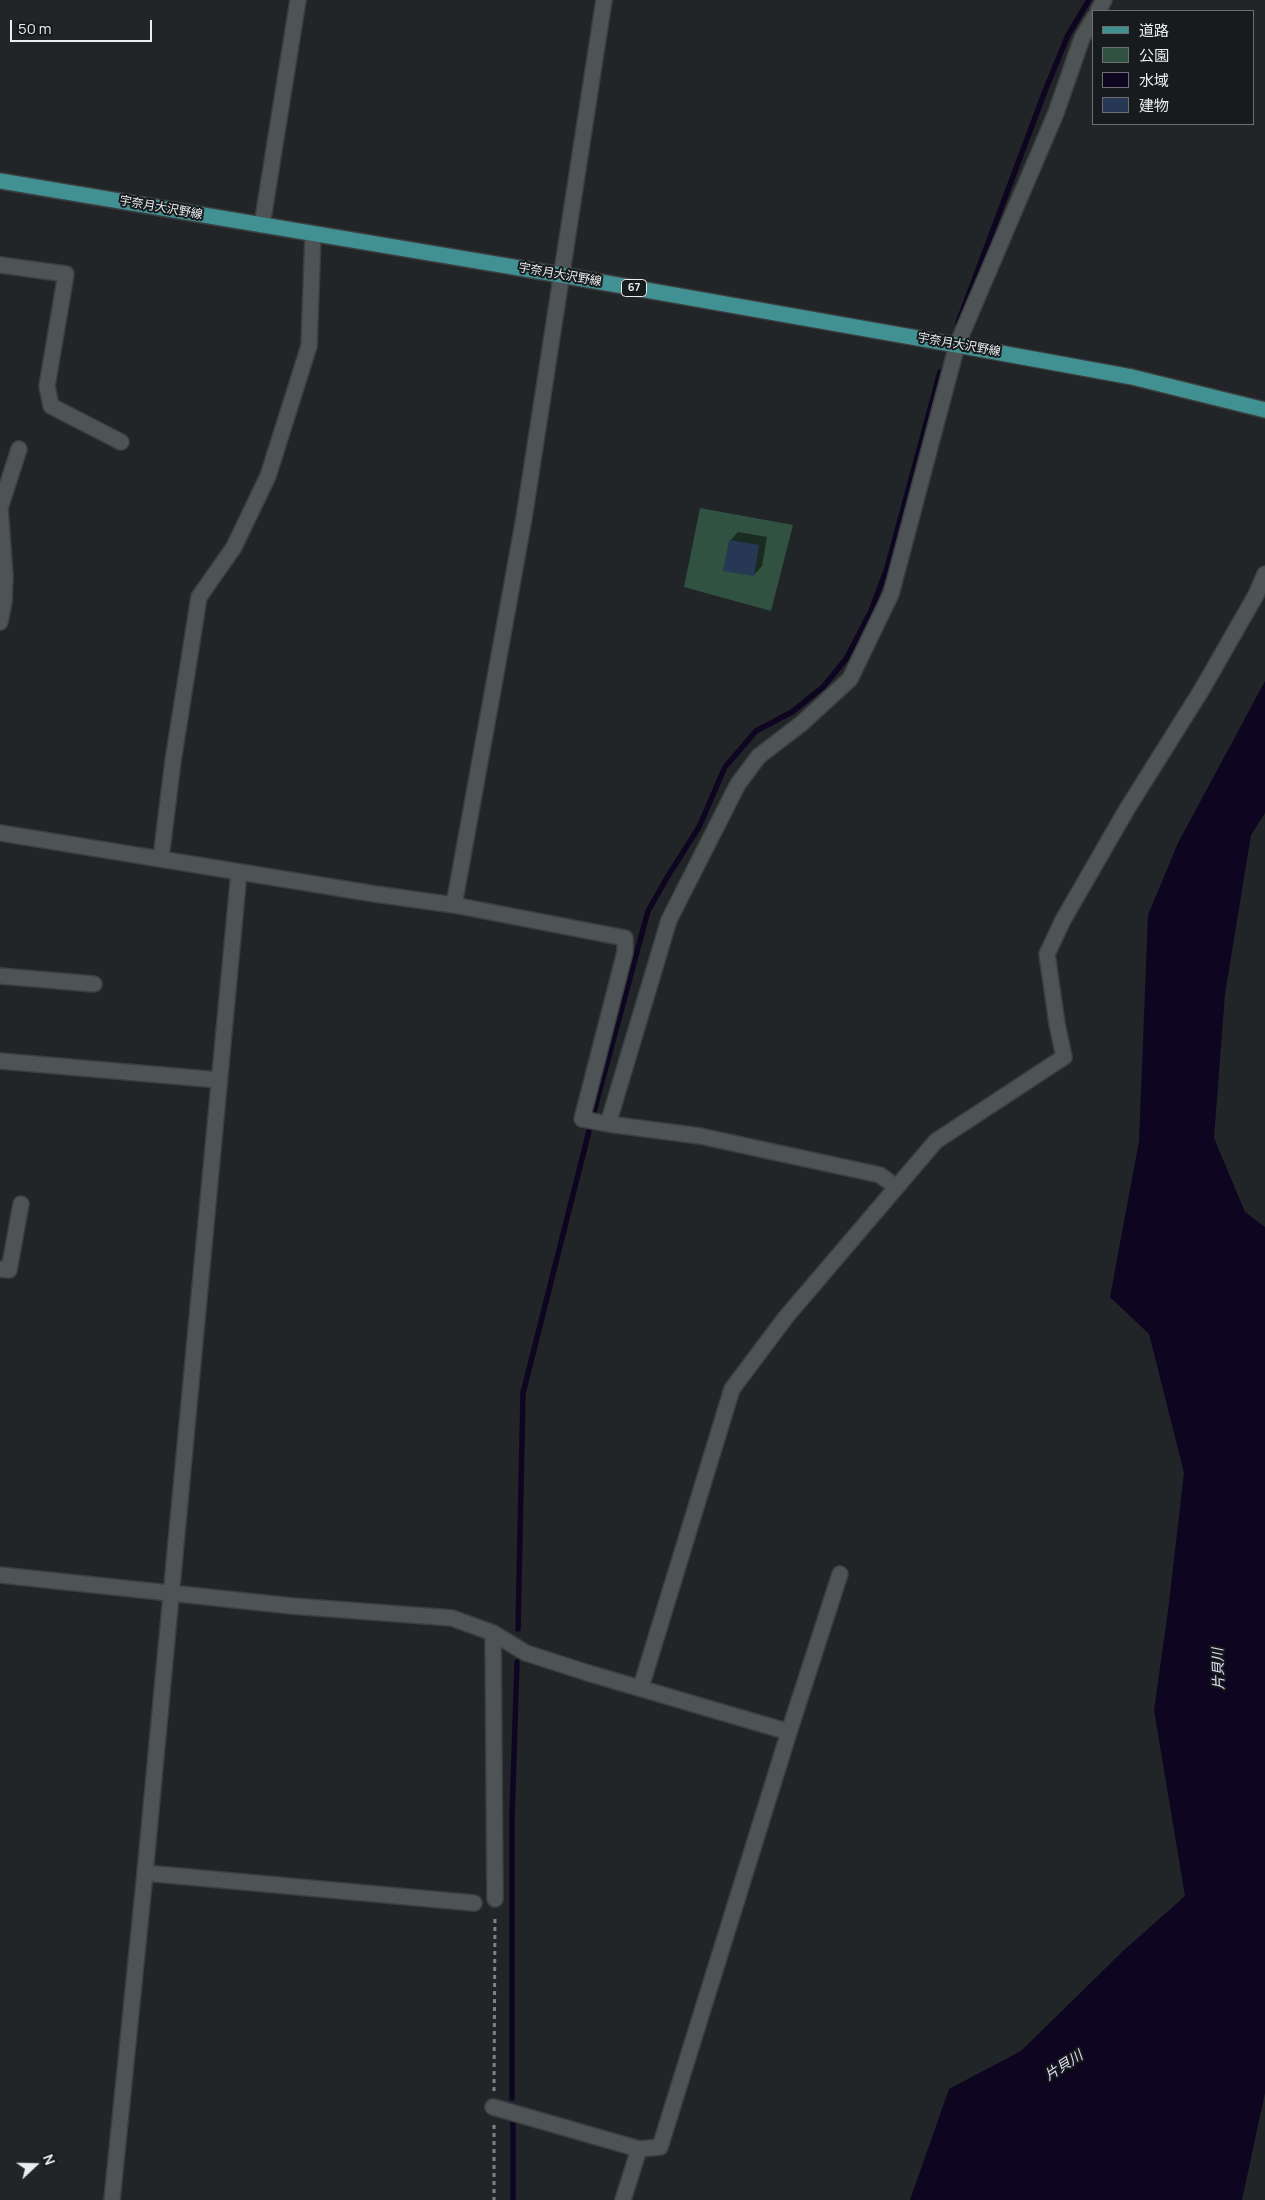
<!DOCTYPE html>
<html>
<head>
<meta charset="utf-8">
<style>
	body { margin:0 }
	#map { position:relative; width:1265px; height:2200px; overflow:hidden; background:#212527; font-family:Manrope,"Noto Sans JP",sans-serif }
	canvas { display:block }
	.legend { position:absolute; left:1092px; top:10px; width:162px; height:115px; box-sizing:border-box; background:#171b1d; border:1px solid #6c6f71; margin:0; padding:6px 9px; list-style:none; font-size:15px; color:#ebedef }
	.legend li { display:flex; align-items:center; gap:10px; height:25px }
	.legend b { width:25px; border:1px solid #6c6f71 }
	.north { position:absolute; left:10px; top:2140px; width:50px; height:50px; -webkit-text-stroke:4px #171b1d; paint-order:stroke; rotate:69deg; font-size:14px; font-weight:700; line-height:20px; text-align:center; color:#ebedef }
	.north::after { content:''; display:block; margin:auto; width:18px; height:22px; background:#ebedef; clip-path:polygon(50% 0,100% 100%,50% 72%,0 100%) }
	.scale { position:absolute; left:10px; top:20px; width:142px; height:22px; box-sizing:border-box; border:2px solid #ebedef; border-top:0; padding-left:6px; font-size:15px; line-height:18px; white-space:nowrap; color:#ebedef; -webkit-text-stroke:4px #171b1d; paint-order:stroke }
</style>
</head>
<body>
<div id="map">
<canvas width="1265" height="2200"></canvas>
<ul class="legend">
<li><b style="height:6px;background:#429192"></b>道路</li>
<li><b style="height:14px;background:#315141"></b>公園</li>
<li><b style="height:14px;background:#0e0621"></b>水域</li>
<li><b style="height:14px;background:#273855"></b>建物</li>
</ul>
<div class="north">N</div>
<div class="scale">50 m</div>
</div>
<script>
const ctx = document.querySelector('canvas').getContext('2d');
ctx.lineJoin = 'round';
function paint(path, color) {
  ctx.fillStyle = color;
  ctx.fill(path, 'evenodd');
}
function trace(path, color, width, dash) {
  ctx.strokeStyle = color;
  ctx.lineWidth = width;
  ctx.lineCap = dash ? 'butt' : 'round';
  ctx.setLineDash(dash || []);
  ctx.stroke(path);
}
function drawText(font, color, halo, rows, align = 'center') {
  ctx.font = font + ' Manrope,"Noto Sans JP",sans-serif';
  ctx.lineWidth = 4;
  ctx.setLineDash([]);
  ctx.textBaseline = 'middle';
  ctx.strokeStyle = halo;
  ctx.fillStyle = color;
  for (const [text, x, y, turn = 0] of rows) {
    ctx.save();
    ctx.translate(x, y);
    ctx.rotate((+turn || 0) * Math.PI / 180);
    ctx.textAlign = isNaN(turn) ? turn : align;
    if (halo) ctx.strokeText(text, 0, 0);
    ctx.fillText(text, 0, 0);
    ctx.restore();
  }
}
const green = new Path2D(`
	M700,508L793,525L771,611L684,587Z`);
const water = new Path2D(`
	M1265,681V813L1251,835L1225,994L1214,1138L1245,1212L1265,1227V2093L1242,2200H910L949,2089L1021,2051L1123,1951L1185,1896L1154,1710L1168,1611L1184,1473L1149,1334L1110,1297L1139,1141L1148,915L1178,843Z`);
const shadow = new Path2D(`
	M738,532L767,537L762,566L754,575L730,541Z`);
const stream = new Path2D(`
	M958,323L1045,91L1068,35L1089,0
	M593,1115L648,911L668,876L699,827L725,767L756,731L792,712L823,687L846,659L871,611L887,568L940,372
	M518,1629L523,1393L589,1131
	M512,2098V1816L517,1662
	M513,2200V2122`);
const building = new Path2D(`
	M729,540L759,545L754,576L723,571Z`);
const path = new Path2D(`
	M494,2091L495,1915
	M494,2125V2200`);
const street = new Path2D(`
	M1098,11L1104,0
	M262,225L298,0
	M0,265L66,274L47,386L51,406L121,442
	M0,622L4,602L5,575L0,508L19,449
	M0,833L375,894L454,905L625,938V952L582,1119L608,1124
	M161,858L173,761L199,597L234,547L268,476L309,346L313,234
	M454,905L524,518L604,0
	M0,976L94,984
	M0,1061L219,1080
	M896,1187L880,1175L700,1136L608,1124L669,920L738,784L759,756L801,724L850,679L891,594L957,345L1056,113L1082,38L1094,18
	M0,1269L9,1270L21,1204
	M0,1575L292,1606L452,1618L493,1633L526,1653L588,1673L789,1732
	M493,1633L495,1899
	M641,1687L732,1389L786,1317L936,1141L1064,1057L1057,1024L1047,954L1063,920L1127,809L1201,691L1256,595L1265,574
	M145,1873L474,1903
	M493,2107L639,2149
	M112,2200L145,1873L239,872
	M623,2200L639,2149L660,2147L789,1732L840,1574`);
const primary = new Path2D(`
	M0,181L561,275L957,345L1132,377L1265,410`);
const shields = [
	[634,288,25]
];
const shieldNames = [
	["67",634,288]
];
const streetNames = [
	["宇奈月大沢野線",161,208,10],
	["宇奈月大沢野線",560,275,10],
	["宇奈月大沢野線",959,345,10]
];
const waterNames = [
	["片貝川",1219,1669,-92],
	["片貝川",1064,2066,-33]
];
paint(green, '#315141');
paint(water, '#0e0621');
paint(shadow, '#0007');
trace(stream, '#0e0621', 5.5);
paint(building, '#273855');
trace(street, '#3c3f41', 18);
trace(primary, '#3c3f41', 18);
trace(path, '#808385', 3, [4, 4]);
trace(street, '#4e5355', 15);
trace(primary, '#429192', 15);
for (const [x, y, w] of shields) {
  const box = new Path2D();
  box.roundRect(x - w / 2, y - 8.5, w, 17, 4);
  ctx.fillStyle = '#171b1d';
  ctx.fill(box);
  trace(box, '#ebedef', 1);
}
drawText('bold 11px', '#ebedef', null, shieldNames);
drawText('12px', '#ebedef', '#171b1d', streetNames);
drawText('italic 14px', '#e3dff8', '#171b1d', waterNames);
</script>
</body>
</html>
